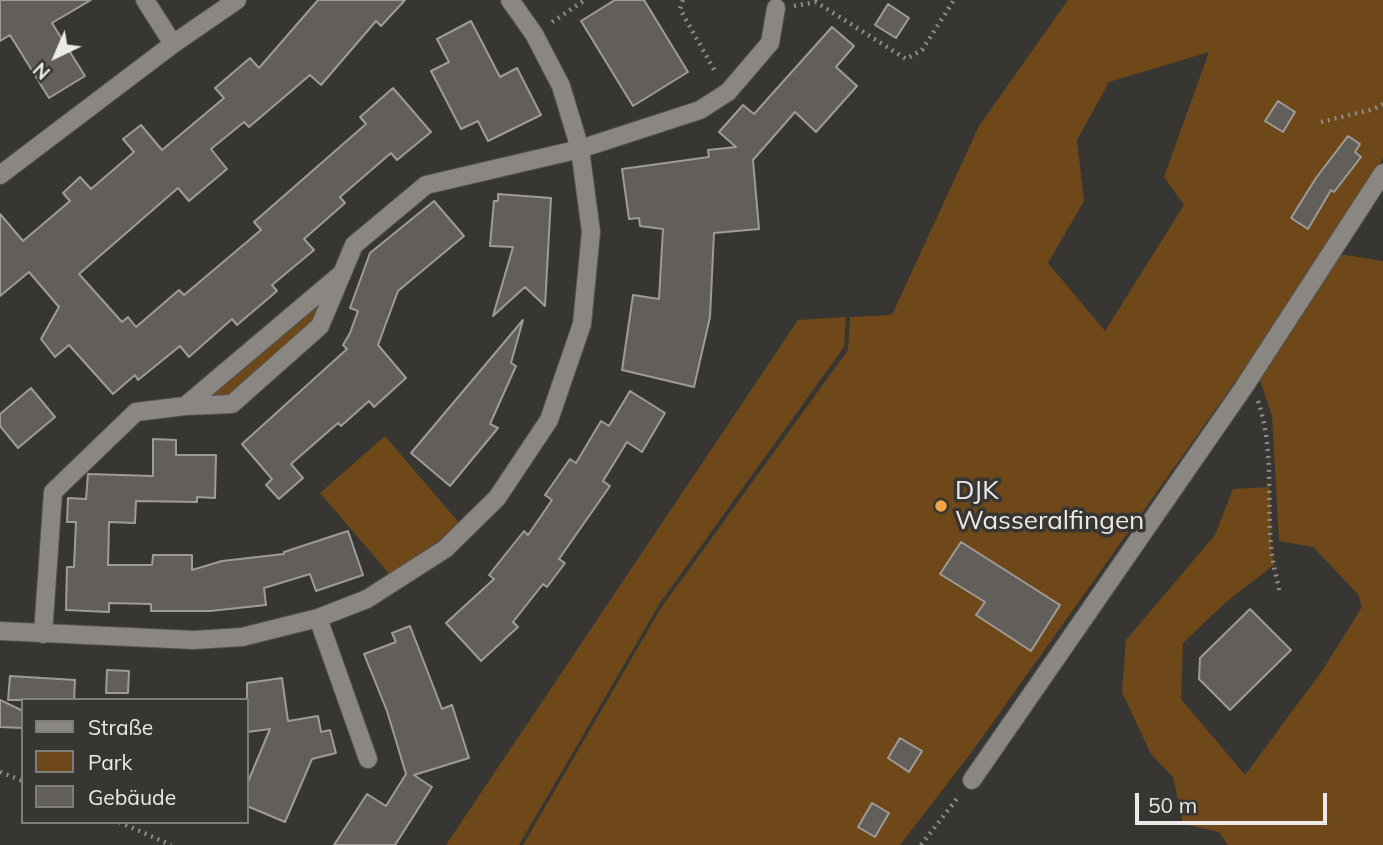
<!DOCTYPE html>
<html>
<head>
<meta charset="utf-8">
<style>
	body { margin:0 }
	#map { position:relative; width:1383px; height:845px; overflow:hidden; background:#383633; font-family:Mulish,sans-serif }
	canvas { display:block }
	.legend { position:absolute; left:21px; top:698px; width:228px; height:126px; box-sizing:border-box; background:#383633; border:2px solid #807e7b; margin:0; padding:9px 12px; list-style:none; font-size:21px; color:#eceae8 }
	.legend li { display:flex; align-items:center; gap:14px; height:35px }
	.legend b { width:35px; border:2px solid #807e7b }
	.north { position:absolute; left:21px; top:21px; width:70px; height:70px; -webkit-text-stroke:5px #383633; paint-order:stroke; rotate:224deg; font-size:19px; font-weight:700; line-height:28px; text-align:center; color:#eceae8 }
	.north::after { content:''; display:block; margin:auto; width:24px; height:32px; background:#eceae8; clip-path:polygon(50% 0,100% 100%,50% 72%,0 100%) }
	.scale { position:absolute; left:1135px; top:793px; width:192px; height:32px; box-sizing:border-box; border:4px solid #eceae8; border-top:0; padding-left:9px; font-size:21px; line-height:24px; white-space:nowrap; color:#eceae8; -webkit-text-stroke:5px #383633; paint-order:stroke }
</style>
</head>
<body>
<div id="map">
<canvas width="1383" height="845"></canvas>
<ul class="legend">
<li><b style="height:9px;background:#8a8783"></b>Straße</li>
<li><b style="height:19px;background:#6e4818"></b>Park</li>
<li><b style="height:19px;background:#625f5b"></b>Gebäude</li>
</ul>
<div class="north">N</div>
<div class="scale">50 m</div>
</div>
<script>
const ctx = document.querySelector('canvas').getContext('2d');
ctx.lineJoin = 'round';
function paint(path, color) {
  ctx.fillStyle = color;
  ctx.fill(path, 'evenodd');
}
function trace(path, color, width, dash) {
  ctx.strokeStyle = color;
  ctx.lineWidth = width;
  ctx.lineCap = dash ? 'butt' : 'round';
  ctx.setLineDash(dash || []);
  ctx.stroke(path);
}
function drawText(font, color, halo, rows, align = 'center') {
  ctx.font = font + ' Mulish,sans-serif';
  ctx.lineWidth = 7;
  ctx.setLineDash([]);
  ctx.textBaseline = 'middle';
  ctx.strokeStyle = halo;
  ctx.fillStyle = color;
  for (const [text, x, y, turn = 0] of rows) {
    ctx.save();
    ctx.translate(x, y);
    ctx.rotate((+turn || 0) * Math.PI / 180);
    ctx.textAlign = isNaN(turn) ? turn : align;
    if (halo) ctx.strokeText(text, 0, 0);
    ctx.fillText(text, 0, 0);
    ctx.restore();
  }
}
const green = new Path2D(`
	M1068,0H1383V158L1240,375L974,749L900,845H523L661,608L848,350L850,317L892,315L979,126ZM1209,52L1164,177L1184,205L1105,331L1048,263L1084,201L1077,140L1109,82Z
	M1339,254L1383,261V845H1228L1219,832L1183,824L1173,777L1151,754L1122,692L1126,640L1215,535L1233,489L1270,487L1271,547L1274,565L1226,602L1183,643L1181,699L1245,775L1322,671L1362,607L1358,594L1313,547L1279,541L1272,416L1260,380Z
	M342,273L320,326L232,404L186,406Z
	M846,317L844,347L660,603L519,845H446L798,320Z
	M385,436L460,524L392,577L320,493Z`);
const building = new Path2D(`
	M0,0H91L52,23L85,76L49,98L10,35L0,41Z
	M318,0H405L381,26L376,21L321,85L310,75L249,127L244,122L211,149L227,169L189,201L178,188L79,274L122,322L128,317L136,327L179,290L184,295L261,230L254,222L366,124L360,117L393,88L431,132L397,160L391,153L340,197L345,203L304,239L314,250L272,285L277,291L237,325L232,319L189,357L180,346L138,380L135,375L113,394L69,345L55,357L41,339L59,307L29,272L0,296V214L23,241L70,201L63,193L80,177L91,189L134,152L123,139L141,125L162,150L224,98L215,88L250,58L259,68Z
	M615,0H644L688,72L633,106L581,21Z
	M888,4L909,18L896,38L875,25Z
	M471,21L500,77L517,68L541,115L488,141L478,121L461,129L431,71L449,62L437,39Z
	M832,27L854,46L836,67L857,86L816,132L795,112L753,160L759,229L714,233L710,317L694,387L622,370L633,295L659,299L663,229L640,226L639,218L629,219L622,169L709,157L708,150L736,147L719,132L743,105L754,114Z
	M1278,101L1295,112L1283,132L1265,121Z
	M1348,136L1360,144L1355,152L1361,157L1334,192L1331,190L1308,229L1291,218L1316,178Z
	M498,194L551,198L545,306L525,287L493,316L513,247L490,246L494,201H498Z
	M434,201L464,236L398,291L378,345L406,378L374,407L369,401L341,426L338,423L291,464L303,478L279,499L266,485L272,479L242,444L347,349L343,345L350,333L358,311L350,308L370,253Z
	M523,320L511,363L516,366L490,424L498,428L450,486L411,453Z
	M31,388L55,417L18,448L0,426V414Z
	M630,391L665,413L642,452L627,442L603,481L610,486L559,559L565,563L547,587L543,584L513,622L518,627L481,661L446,623L494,579L489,575L524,531L528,535L552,500L545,495L570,459L576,463L601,421L609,426Z
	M153,439L176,440V455H216L215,498L197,497V502L136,501L135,523L109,522L108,565H152L153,555H192V570L222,561L284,554V552L348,531L363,575L316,591L310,574L264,588L266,605L210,611H151V604L109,603V612L66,610L67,567H74L76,522H67L68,498L86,499L88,474L153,476Z
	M961,542L1060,605L1031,651L976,615L985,602L940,574Z
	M1250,609L1291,650L1230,710L1199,679L1200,658Z
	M410,626L442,709L452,705L469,758L414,775L432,787L395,845H334L367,794L386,806L406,774L387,711L364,654L396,642L392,633Z
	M107,670L129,671L128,693H106Z
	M10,676L75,680L74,700H8Z
	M282,678L288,721L318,716L321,732L330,730L336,753L312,759L285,822L247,806V784L270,729L247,732V683Z
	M0,700L23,711V728L0,727Z
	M900,738L922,751L909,772L888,758Z
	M872,803L889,813L875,837L858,827Z`);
const path = new Path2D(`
	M683,0L680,9L716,73
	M794,6L816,2L906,59L922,50L954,0
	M552,22L585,0
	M1321,122L1374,109L1383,104
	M1258,401C1274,448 1267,497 1271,546C1272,562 1277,578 1280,594
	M0,772L23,781
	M119,822L171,845
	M921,845L959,796`);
const minor = new Path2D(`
	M145,0L173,44
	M0,175L173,44L237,0
	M185,406L340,275
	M318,618L368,759
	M0,631L194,640L242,637L318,618L367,599L445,549L497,498L549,420L582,324L591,232L580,149L561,86L534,34L510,0
	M43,634L53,492L136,412L185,406L232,404L320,326L354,245L426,185L580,149L700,110L728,92L770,43L776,8
	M972,780L1244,387L1383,173`);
const markers = [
	[941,506,7,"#f2a542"]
];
const poiNames = [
	["DJK",955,491],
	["Wasseralfingen",955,521]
];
paint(green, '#6e4818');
paint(building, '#625f5b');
trace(building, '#9f9b98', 2);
trace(minor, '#555250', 20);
trace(path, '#8e8c89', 4.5, [2, 5]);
trace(minor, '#8a8783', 18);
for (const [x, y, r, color] of markers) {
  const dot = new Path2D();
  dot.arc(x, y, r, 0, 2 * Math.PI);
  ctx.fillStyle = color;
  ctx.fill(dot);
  trace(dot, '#383633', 2.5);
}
drawText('26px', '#eceae8', '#383633', poiNames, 'left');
</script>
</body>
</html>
